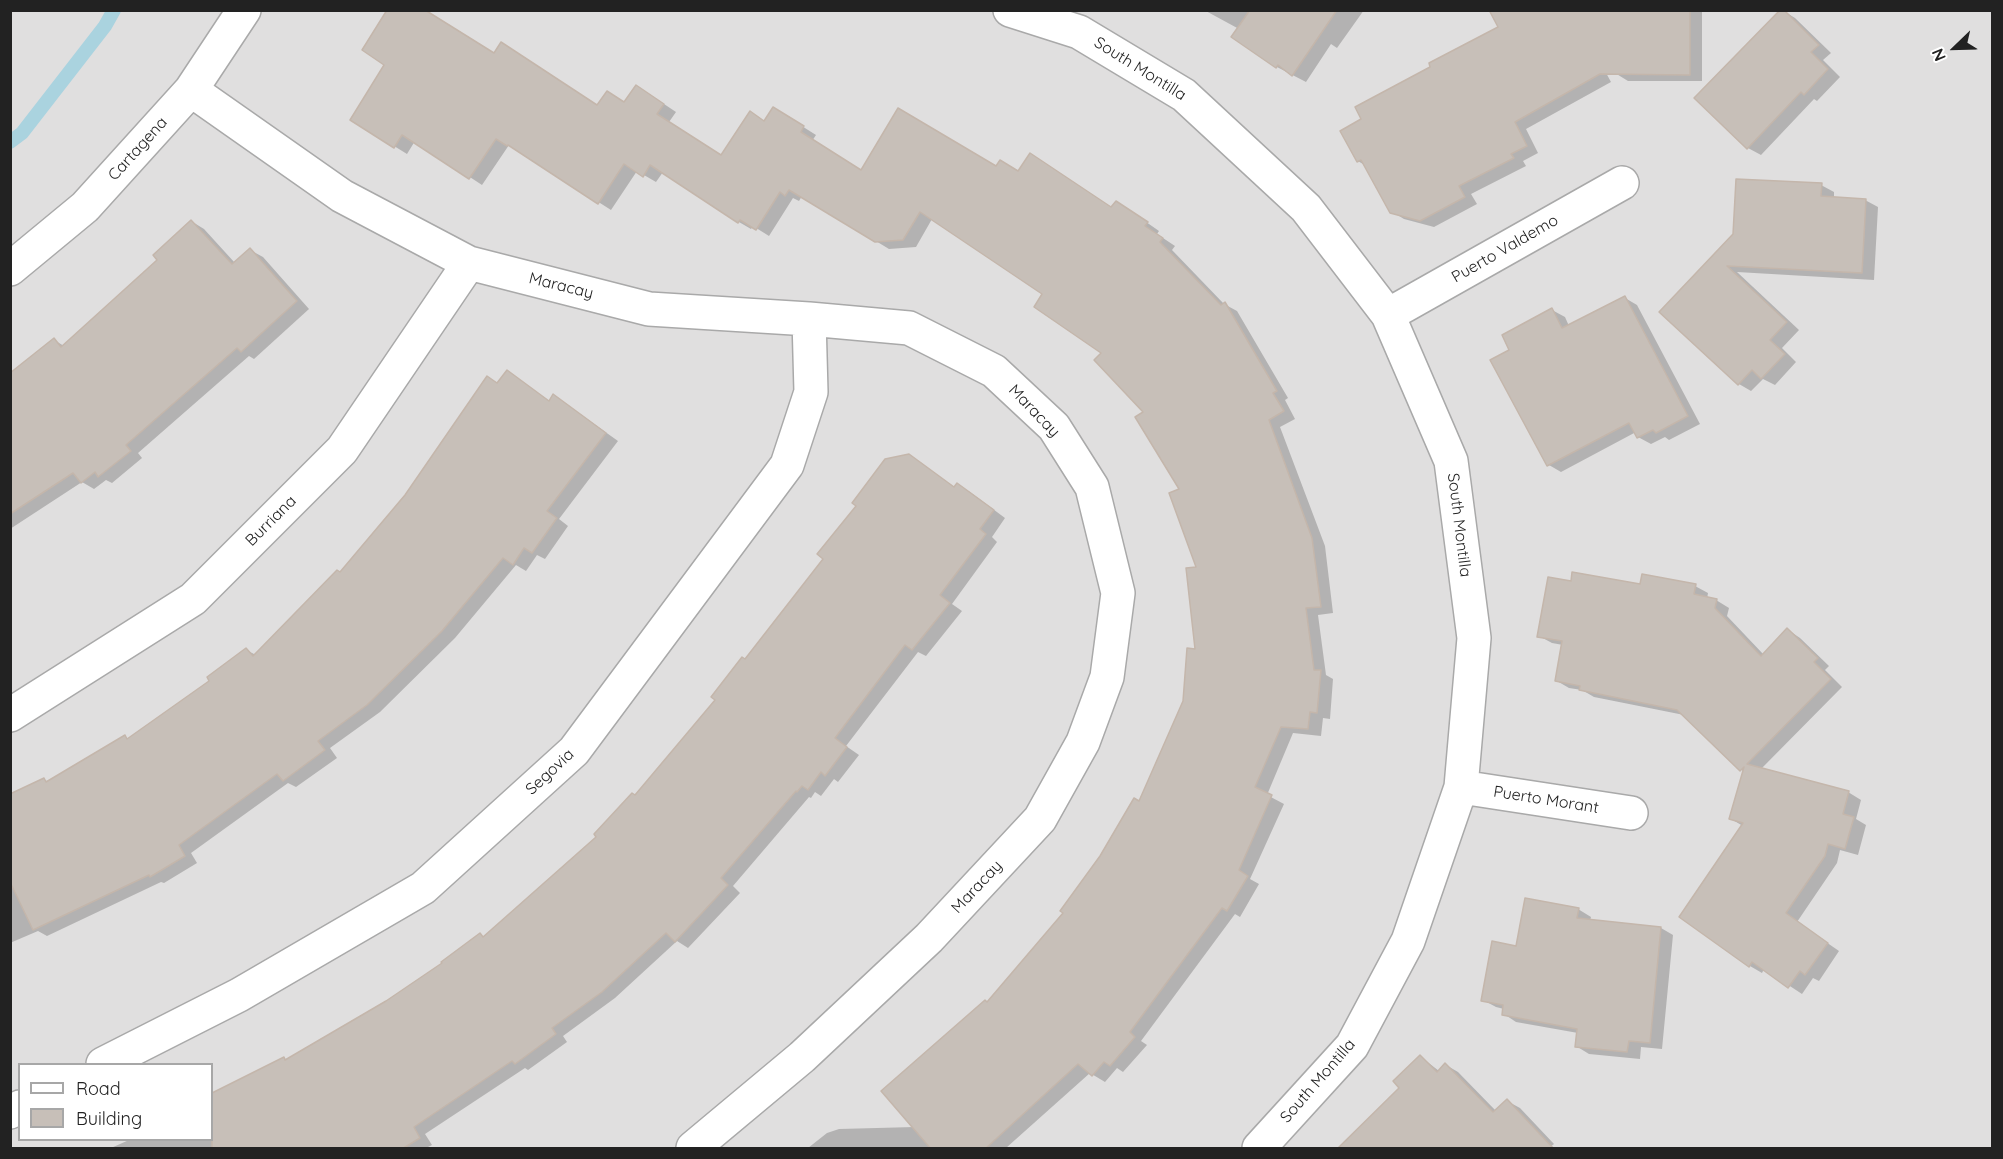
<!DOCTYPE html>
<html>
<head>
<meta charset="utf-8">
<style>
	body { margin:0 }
	#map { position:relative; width:2003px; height:1159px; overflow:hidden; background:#f2efe9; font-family:Quicksand,sans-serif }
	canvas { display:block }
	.frame { position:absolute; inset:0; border:12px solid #222; pointer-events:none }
	.legend { position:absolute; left:18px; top:1063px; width:195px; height:78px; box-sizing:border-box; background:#fff; border:2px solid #a7a7a7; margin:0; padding:8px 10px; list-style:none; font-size:18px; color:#222 }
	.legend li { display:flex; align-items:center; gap:12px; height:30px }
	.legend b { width:30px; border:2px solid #a7a7a7 }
	.north { position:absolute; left:1925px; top:18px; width:60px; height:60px; -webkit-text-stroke:4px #fff; paint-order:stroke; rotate:247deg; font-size:16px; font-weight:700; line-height:24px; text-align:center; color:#222 }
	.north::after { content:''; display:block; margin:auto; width:21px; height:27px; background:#222; clip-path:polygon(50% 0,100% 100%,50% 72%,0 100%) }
</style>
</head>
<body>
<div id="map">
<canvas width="2003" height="1159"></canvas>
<div class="frame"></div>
<ul class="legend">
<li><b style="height:8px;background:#fff"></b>Road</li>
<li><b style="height:16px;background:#c7bfb8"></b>Building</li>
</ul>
<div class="north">N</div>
</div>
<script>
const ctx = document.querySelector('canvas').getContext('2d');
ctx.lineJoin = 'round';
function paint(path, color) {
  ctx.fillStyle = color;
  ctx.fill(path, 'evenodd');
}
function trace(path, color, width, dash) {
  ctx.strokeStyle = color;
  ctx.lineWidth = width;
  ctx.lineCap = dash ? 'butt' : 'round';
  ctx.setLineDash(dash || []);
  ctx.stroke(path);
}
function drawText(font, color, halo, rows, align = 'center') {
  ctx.font = font + ' Quicksand,sans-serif';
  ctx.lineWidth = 4.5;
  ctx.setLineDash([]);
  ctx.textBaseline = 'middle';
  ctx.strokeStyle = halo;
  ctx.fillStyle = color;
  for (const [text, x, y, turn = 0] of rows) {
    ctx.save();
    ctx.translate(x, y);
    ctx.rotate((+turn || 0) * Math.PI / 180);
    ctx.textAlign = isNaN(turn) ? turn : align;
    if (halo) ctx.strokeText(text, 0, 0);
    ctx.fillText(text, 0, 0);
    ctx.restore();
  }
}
const residential = new Path2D(`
	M10,11H1992V1148H11ZM20,1064H212V1140H20Z`);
const shadow = new Path2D(`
	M1204,10H1364L1337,48L1331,44L1306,82L1277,67L1239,29Z
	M1572,10L1611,82L1526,129L1538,153L1523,161L1526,166L1471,194L1477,204L1434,227L1404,219L1391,211L1366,166L1358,161Z
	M1616,10H1702V81H1628L1615,73Z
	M1782,10L1795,18L1831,53L1823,60L1840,77L1817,101L1814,99L1761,155L1748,148L1697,98Z
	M499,58L598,107L625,103L649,94L676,112L669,122L722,156L765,122L786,116L816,135L812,141L862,172L997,168L1019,173L1112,209L1129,210L1159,231L1157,234L1175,246L1172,250L1224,304L1237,311L1288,398L1285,400L1295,419L1280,427L1325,546L1333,613L1318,615L1326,675L1333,679L1330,719L1323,718L1321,736L1293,733L1267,795L1284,804L1250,879L1259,884L1240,917L1235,914L1141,1041L1147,1045L1123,1072L1117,1068L1105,1082L1090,1073L1006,1148H808L827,1133L839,1129L914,1127L987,1003L1065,913L1140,803L1184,701L1197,650L1198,568L1181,490L1145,412L1103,353L1044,294L932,219L916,247L889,249L802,196L799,201L793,198L769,236L753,226L751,229L739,222L663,172L656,182L637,171L611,210L509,145L482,185L415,141L407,154L352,120Z
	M1821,185L1834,192V198L1865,200L1878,207L1874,280L1737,272L1799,330L1782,348L1796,362L1775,385L1763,379L1751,391L1739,384L1661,312Z
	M191,221L204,229L235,263L250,250L263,257L309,309L254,359L249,356L138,453L142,458L112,483L106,480L94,489L82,482L10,529V375L54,340L64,346L159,260Z
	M1625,298L1637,305L1700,424L1669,440L1665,437L1651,444L1638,437L1636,432L1561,472L1549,465L1511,351L1552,310L1565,317L1569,326Z
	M508,372L550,402L554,396L566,404L618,441L559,519L568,526L545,559L537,555L526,571L516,565L455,638L380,712L330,748L337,758L296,787L288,783L191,853L197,863L164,883L161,882L47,936L38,931L10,943V795L44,779L48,782L125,737L129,739L211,681L246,650L256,655L341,573Z
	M909,455L955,488L957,485L970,492L1005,518L992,537L997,542L952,604L962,611L926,656L918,652L846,746L859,755L838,782L834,779L821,796L815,792L811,798L809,797L733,886L740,893L688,948L677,941L615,998L563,1036L567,1042L528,1070L525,1068L425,1134L432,1145L426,1148H111L129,1140H212V1100L238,1087L284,1058L287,1060L387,1003L444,964L480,935L485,938L599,837L635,796L717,700L745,661Z
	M1572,582L1695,586L1708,593L1707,599L1716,600L1729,608L1727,616L1764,655L1788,630L1800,638L1829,666L1825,670L1842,687L1761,769L1848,792L1861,800L1856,819L1866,825L1858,855L1840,850L1837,863L1797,922L1839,951L1819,981L1813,978L1802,994L1764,969L1762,973L1750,966L1681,917L1743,826L1731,819L1744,772L1684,715L1594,697L1582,690L1569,688L1557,681L1563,645L1552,643L1539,636Z
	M1578,909L1591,917L1590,921L1661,928L1673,935L1662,1049L1641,1047L1640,1059L1589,1054L1576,1046L1578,1033L1516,1022L1504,1014V1009L1496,1007L1483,1000L1517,947Z
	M1421,1057L1439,1071L1446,1065L1458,1072L1496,1111L1507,1101L1520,1108L1554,1144L1549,1148L1401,1088Z`);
const stream = new Path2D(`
	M10,142L22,133L105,26L114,10`);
const building = new Path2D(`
	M387,10H425L494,53L501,42L597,105L607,91L624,102L636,85L664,104L657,114L721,155L750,111L764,121L773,107L804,126L801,132L861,170L898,108L996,166L1000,160L1018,171L1030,153L1111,207L1116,201L1148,222L1145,226L1163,238L1160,242L1221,305L1225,302L1277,391L1273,393L1284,411L1269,420L1312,538L1321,607L1306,608L1314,670H1321L1317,713L1310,712L1308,729L1281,727L1255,787L1272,795L1239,870L1248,876L1227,911L1222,908L1130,1032L1135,1037L1110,1066L1104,1062L1092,1076L1078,1064L985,1149H931L881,1091L985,1000L987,1002L1063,913L1060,911L1100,856L1134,798L1139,801L1183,701L1187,648L1195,649L1186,568L1196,567L1169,493L1179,489L1135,417L1143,412L1094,360L1101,353L1034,307L1042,294L920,212L903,240L875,242L789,190L785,196L780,192L756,230L740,220L738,223L650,165L643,177L624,164L598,204L508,145L507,146L496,139L469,179L402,135L394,148L350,120L384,65L362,50Z
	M1250,10H1337L1292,76L1278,65L1276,68L1231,37Z
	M1489,10H1690V75L1600,74L1515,122L1527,146L1511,154L1514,158L1459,186L1465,197L1420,221L1390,213L1361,160L1357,162L1340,131L1361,119L1355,107L1430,67L1429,63L1498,27Z
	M1780,10H1784L1819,45L1811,52L1828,69L1804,95L1801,92L1747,149L1694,98Z
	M1736,179L1822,183L1821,196L1866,199L1862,273L1727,266L1787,322L1770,340L1785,354L1761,379L1752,370L1738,385L1659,312L1733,234Z
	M191,220L232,264L250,248L297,301L241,352L237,348L126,445L131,451L98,477L95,472L81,483L73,473L10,514V373L54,338L61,347L157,260L153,255Z
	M1625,296L1688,416L1656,433L1653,430L1637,438L1629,423L1547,466L1490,360L1509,350L1502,335L1552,308L1562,328Z
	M507,370L549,401L553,394L606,433L547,511L557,518L532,553L524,548L513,565L503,558L442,631L367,705L318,741L325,750L283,781L277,774L179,845L185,856L150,877L149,875L33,930L10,882V794L44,778L46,782L125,735L127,739L209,681L207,677L246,648L253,656L337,570L340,572L405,495L487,376L497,383Z
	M909,454L954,487L957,483L994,510L980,529L986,534L940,595L950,603L912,650L905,645L835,738L847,747L825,776L821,772L808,790L802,786L797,792L796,791L721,878L728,885L675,942L666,933L602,992L552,1028L556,1034L515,1064L512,1061L414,1127L420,1138L402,1149H212V1093L284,1057L285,1060L386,1001L442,963L441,962L480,933L483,937L596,837L594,834L632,793L635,795L715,700L711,697L742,657L745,659L823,559L817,554L856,506L852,503L885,459Z
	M1572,572L1640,584L1642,574L1696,584L1694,594L1717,599L1715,608L1761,656L1787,628L1818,658L1814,662L1831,679L1747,764L1849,791L1843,814L1854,817L1845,849L1828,844L1825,856L1786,913L1828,943L1805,975L1800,971L1788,988L1752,962L1749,967L1679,917L1743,823L1729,819L1744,767L1740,771L1677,710L1579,690L1580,686L1555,681L1562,641L1537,637L1548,577L1571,581Z
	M1525,898L1579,908L1577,918L1661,927L1650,1043L1629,1041L1627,1052L1575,1047L1577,1029L1502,1015L1503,1005L1481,1001L1492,941L1516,946Z
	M1420,1055L1437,1072L1445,1063L1493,1112L1507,1099L1554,1149H1337L1399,1088L1393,1081Z`);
const minor = new Path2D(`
	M1010,10L1079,32L1184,95L1306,208L1388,315L1451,461L1474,638L1461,787L1408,941L1352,1046L1259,1148
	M191,90L342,196L469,263L649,309L809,319L909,328L994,371L1054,427L1092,487L1118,593L1107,677L1083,742L1040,819L929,938L802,1057L693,1148
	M10,269L85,207L191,90L244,10
	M1388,315L1622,183
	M10,715L193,599L342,450L469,263
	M1461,787L1631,813
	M103,1064L239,995L423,888L574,751L787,465L811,392L809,319
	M10,1112L20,1107`);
const streetNames = [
	["South Montilla",1140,69,32],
	["Cartagena",138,149,-48],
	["Puerto Valdemo",1505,249,-30],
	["Maracay",561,286,14],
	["Maracay",1034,411,46],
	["Burriana",271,521,-45],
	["South Montilla",1459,525,83],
	["Segovia",550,772,-43],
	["Puerto Morant",1546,800,9],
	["Maracay",977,887,-47],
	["South Montilla",1318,1081,-49]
];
paint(residential, '#e0dfdf');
paint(shadow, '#0003');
trace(stream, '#aad3df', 14);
paint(building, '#c7bfb8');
trace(building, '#c4b6ab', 1.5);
trace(minor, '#a9a9a9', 36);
trace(minor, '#fff', 33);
drawText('16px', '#222', '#fff', streetNames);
</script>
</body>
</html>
